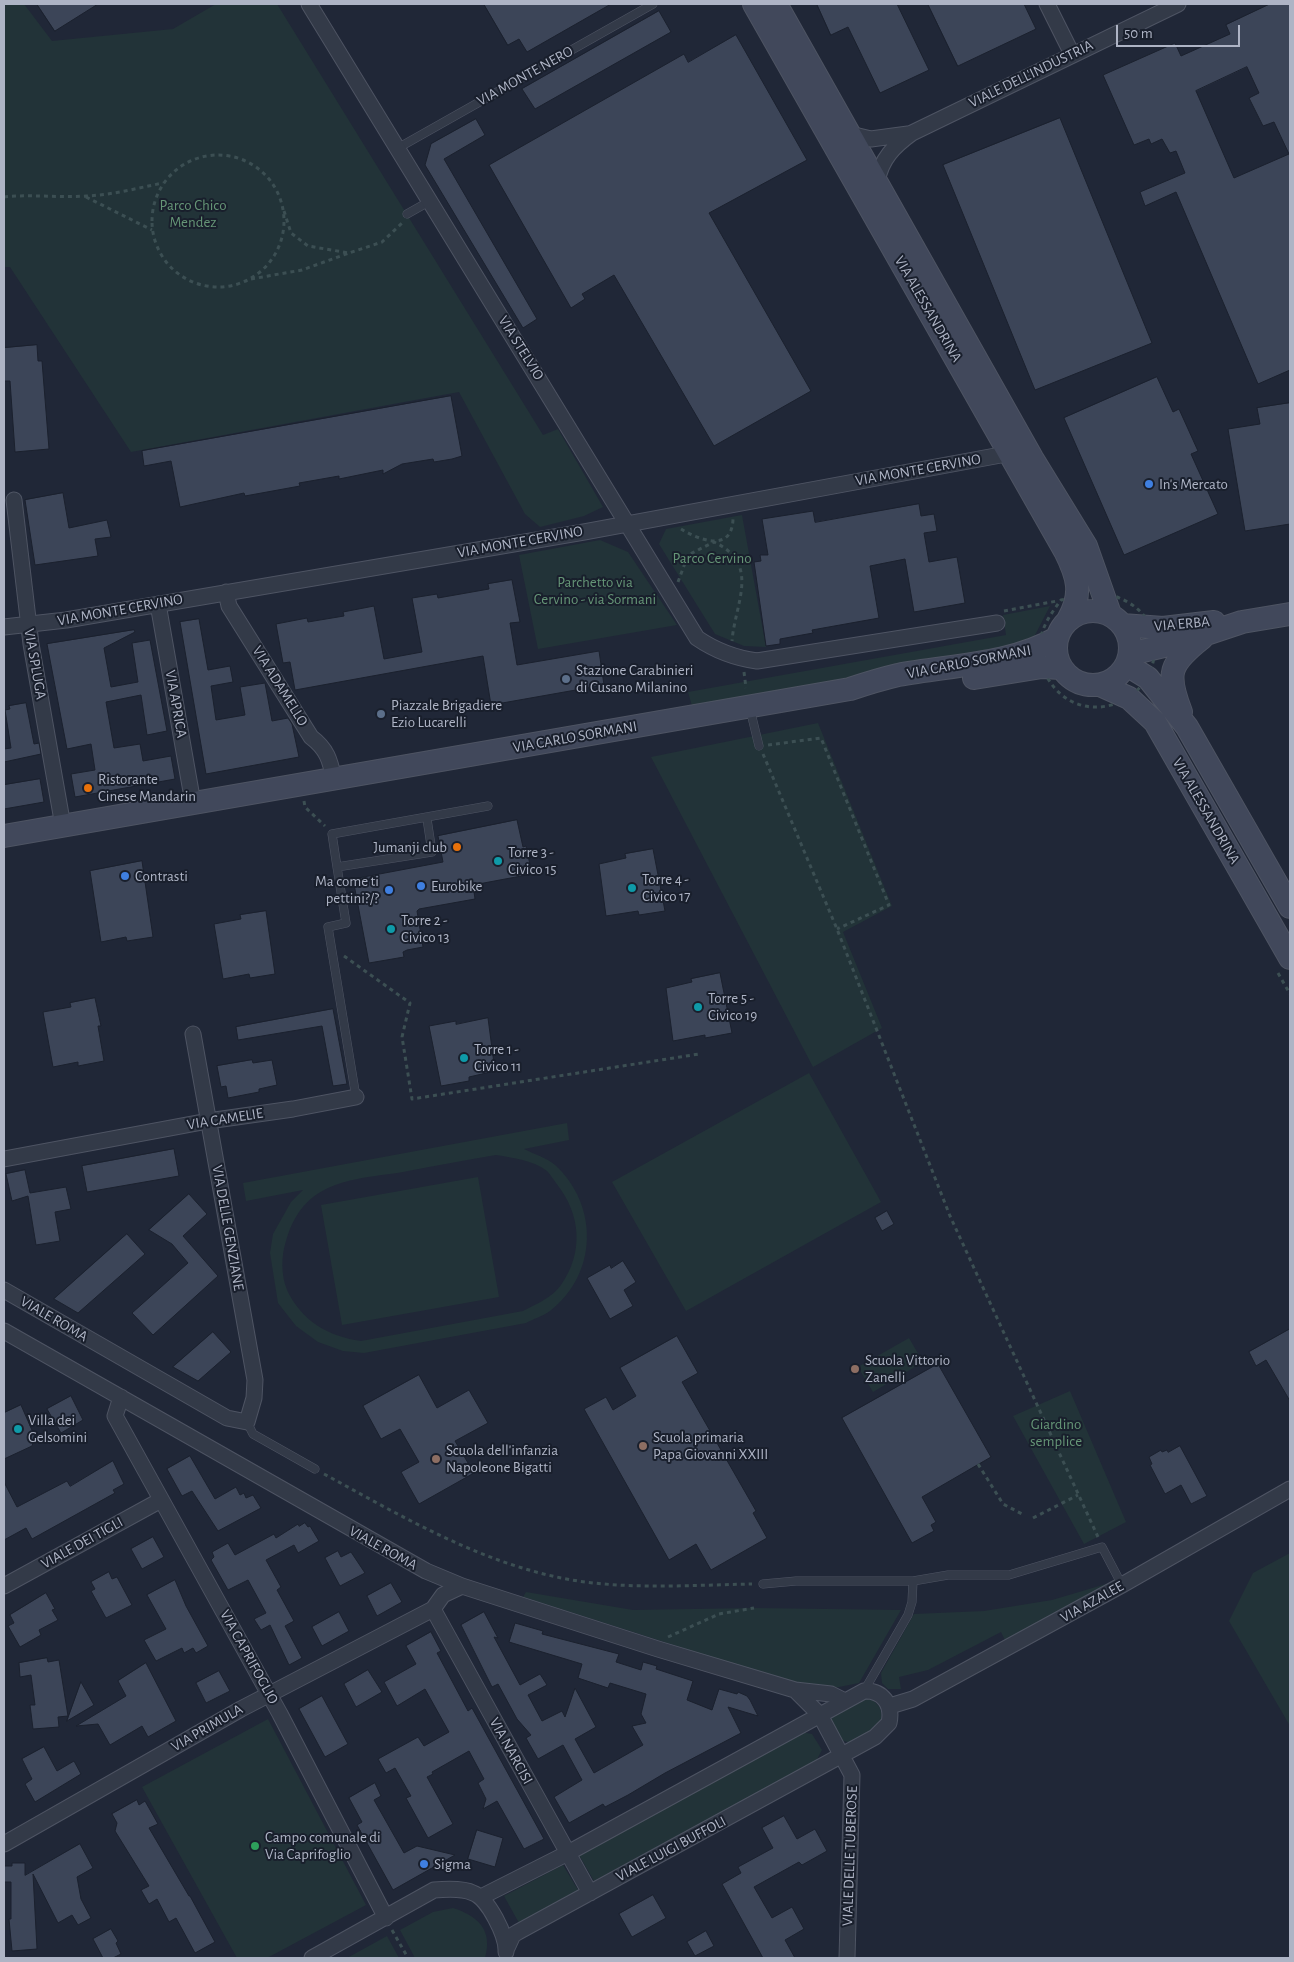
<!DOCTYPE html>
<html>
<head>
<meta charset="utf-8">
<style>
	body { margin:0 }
	#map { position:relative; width:1294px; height:1962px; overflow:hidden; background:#202737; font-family:"Alegreya Sans",sans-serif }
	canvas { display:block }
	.frame { position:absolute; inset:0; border:5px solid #aeb4c5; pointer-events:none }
	.scale { position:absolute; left:1116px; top:25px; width:124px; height:22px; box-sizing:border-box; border:2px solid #aeb4c5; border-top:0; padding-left:6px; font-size:15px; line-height:18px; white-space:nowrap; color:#aeb4c5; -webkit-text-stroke:4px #191f2c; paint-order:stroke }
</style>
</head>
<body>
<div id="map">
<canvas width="1294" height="1962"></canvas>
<div class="frame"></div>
<div class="scale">50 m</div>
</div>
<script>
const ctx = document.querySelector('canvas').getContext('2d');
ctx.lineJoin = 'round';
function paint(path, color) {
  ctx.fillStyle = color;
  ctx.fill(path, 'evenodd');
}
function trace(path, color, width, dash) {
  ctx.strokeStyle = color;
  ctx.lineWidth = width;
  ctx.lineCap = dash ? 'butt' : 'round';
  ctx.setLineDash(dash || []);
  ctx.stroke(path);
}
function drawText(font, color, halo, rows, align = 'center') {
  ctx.font = font + ' "Alegreya Sans",sans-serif';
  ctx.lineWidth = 4;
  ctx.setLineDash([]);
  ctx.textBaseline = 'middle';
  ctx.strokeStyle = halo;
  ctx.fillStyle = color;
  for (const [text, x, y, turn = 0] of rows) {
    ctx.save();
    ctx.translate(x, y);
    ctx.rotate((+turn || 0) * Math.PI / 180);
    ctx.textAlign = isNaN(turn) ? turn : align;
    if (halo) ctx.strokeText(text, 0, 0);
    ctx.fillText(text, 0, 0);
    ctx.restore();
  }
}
const green = new Path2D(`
	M4,4H24L52,41L173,29L216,4H277L543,435L558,429L603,507L584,516L540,527L525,514L459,392L131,452L10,267H4Z
	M742,515L766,647L744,646L715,634L659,544L666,529Z
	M600,540L628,552L677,625L538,649L519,555Z
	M1050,606L1034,637L1017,651L692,706L688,692L1006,635L1003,615Z
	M818,723L892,906L843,932L882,1028L813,1067L651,757Z
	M809,1073L881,1202L686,1311L612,1182Z
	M567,1123L569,1140L524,1149C534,1154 547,1158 555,1165C599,1205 598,1274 550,1311C543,1316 533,1319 526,1323L364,1353L343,1351L318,1342L296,1326L278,1303L270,1253L273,1234L291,1202L303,1190L246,1201L243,1183ZM496,1155C513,1158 533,1160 547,1171C550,1174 553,1179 556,1183C581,1214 584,1252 561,1285C552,1298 536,1304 523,1311L361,1341C327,1336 302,1321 287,1290C281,1275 281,1256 286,1241C290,1225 299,1208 313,1197C338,1178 373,1177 403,1172C434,1166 465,1160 496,1155Z
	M478,1177L499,1297L342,1325L321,1205Z
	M909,1338L923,1362L873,1392L858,1367Z
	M1070,1391L1126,1522L1084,1544L1013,1416Z
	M1290,1553V1726L1229,1621L1253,1573Z
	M1106,1584L1108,1588L1006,1642L1001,1632L928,1670L899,1677L901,1689H888L882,1683L881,1673L914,1614L984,1611L1052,1600Z
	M526,1592L633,1610L754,1608L901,1610L859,1683L829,1689L805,1687L523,1597Z
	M869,1698C881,1704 885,1715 879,1727L851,1743L837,1739L831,1720L832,1716L859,1699Z
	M268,1719L366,1905L267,1958H237L142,1787Z
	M801,1732L812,1734L822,1750L816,1761L594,1881L579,1855Z
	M563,1865L578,1890L519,1923L504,1896Z
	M453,1908C478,1916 493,1930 485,1958H415L400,1930L433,1912Z
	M387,1936L399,1958H347Z`);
const building = new Path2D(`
	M37,4H98L55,31Z
	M484,4H611L527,52L519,39L508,45Z
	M817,4H897L929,70L880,93L848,27L831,35Z
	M928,4H1024L1036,29L958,66Z
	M1270,4H1290V370L1258,384L1176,192L1145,206L1140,192L1185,173L1176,151L1170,153L1162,139L1151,144L1149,139L1134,145L1103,75L1175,43L1181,56L1230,34L1226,25ZM1247,67L1259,93L1249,98L1263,126L1274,122L1289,154L1234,178L1196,91Z
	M659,11L671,32L535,109L522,89Z
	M736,35L807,160L709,213L811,391L714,446L614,275L582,294L585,299L571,308L489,165L684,54L688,62Z
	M1060,118L1152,343L1035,390L943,165Z
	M476,119L485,135L444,159L537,319L523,328L425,165L431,144Z
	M37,345L38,361H42L49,449L15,452L10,381H4V348Z
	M1157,377L1173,412L1179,409L1198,451L1191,454L1218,514L1124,555L1064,418Z
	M451,396L462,456L452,459L434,462L433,459L402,464L383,474V470L339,479V476L299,483L300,486L245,496L244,493L180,507L171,461L144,466L142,451Z
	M1290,403V524L1245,531L1228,429L1260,424L1257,408Z
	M63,493L69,528L107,520L111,537L95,539L98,556L35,565L25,500Z
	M919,504L921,516L934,514L937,531L924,533L929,562L957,557L965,603L914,612L905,559L870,566L879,618L812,630L813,633L780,639V644L766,646L754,562L761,561L760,555H768L762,519L813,511L815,522Z
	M512,580L520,622L510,623L517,665L599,651L604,685L491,705L483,656L295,690L290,662L283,663L276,624L307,618L308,622L344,616L343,612L374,606L384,659L422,652L412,598L437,594L438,598L489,589L488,584Z
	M199,619L208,670L230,666L233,682L211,686L216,720L245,715L240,687L265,683L272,721L288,718L292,724L299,757L206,774L180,622Z
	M134,630L135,632L104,648L111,687L138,682L132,643L150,640L167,731L147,735L141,695L106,702L114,748L140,744L143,761L171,756L175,779L75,797L71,774L95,770L91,744L67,749L47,644Z
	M26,703L34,744L39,743L41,754L4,762V749L11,748L5,710L10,709L9,706Z
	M40,779L44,802L4,809V785Z
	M517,820L523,847L526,846L532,874L473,885L475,899L419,909L417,911L423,947L407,950L403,952L404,957L369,963L353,879L443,862L438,836Z
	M653,849L665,911L639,915L638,911L606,916L599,864L626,858L625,854Z
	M142,861L153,937L127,941L126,937L101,942L90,871Z
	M266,911L275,974L250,978L249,974L223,979L214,924L241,919L240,915Z
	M720,973L732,1033L705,1038V1035L673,1041L666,988L692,982L691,979Z
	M95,998L101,1026H98L104,1061L78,1066V1062L53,1067L43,1012L71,1007L70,1003Z
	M333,1009L347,1084L333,1086L322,1026L238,1040L236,1027Z
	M488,1018L495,1071L469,1077V1081L441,1086L429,1026L456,1021V1024Z
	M252,1060L253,1063L272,1060L277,1085L259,1089V1092L228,1098L226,1086L221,1087L217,1066Z
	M174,1149L179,1176L87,1192L82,1166Z
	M25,1170L30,1193L66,1187L71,1209L55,1212L60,1241L36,1245L28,1196L12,1201L6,1174Z
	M189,1194L207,1214L183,1236L218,1276L153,1335L132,1313L188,1263L172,1244L149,1230Z
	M887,1211L894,1224L882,1231L875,1218Z
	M127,1234L145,1254L78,1313L54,1299Z
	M623,1261L636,1282L624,1290L633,1306L610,1319L587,1278L610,1265L611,1268Z
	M1290,1329V1401L1266,1360L1256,1366L1249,1352Z
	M213,1332L231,1352L198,1381L173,1367Z
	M677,1336L698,1373L682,1382L756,1511L753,1513L767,1538L711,1570L696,1544L669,1560L584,1409L606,1397L613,1410L636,1396L620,1368Z
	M938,1364L991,1457L922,1497L936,1522L931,1525L934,1531L912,1543L842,1418Z
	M419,1375L437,1408L469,1390L488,1423L455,1441L474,1473L419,1504L401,1472L419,1462L400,1429L381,1439L363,1406Z
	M71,1396L83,1420L61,1433L47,1409Z
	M21,1405L35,1437L32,1446L4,1459V1413Z
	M1180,1446L1207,1496L1191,1504L1181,1485L1165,1494L1150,1465L1152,1464L1149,1457L1161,1450L1162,1452L1167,1450L1168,1452Z
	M190,1456L215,1499L236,1487L240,1495L244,1493L246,1498L253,1495L261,1508L218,1531L192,1491L182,1496L167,1469Z
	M113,1461L124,1484L113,1490L115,1493L32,1539L26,1528L4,1540V1482L17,1507L67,1481L70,1486Z
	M305,1523L308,1527L310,1526L319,1541L298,1553L294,1545L266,1560L281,1587L277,1590L294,1621L285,1626L302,1658L289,1665L270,1625L261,1630L254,1619L266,1613L248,1580L228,1590L211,1560L214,1557L212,1552L228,1543L235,1555L274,1534L276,1538L298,1524L299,1526Z
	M153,1537L164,1557L142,1569L131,1549Z
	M338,1551L341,1557L351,1552L365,1573L340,1586L325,1558Z
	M109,1572L112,1579L117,1577L132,1605L106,1618L91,1591L95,1589L91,1582Z
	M175,1580L186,1606L208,1646L196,1653L193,1648L184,1653L182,1648L156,1661L144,1640L166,1629L147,1595Z
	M391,1583L402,1602L377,1616L367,1596Z
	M46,1593L55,1609L52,1610L58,1620L39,1630L41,1635L20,1647L8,1626L14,1623L10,1615Z
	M339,1612L349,1631L322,1646L312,1627Z
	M484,1612L498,1638L494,1637L520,1685L540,1674L547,1685L528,1695L542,1721L562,1711L565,1717L575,1688L596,1727L575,1739L594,1773L643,1745L632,1726L646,1723L641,1714L646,1694L610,1683L608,1688L578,1678L582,1664L509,1642L515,1623L543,1631L542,1634L619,1654L616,1662L641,1670L643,1662L657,1666L656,1669L693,1681L687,1700L712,1710L719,1689L737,1694L738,1692L747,1696L750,1700L758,1716L728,1707L741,1733L665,1773L628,1795L605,1807L603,1804L569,1823L554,1797L582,1780L563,1745L538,1759L526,1738L531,1735L517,1719L498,1684L492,1687L461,1625Z
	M431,1632L441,1651L437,1653L468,1711L472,1708L544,1839L524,1849L497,1801L483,1809L486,1799L478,1783L484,1779L469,1751L432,1772L433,1774L427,1777L453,1824L428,1838L406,1798L411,1796L395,1768L386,1773L378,1759L418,1737L424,1746L449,1732L425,1689L397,1706L384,1682L416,1664L406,1646Z
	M47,1658L48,1662L59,1660L68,1716L58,1717L59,1727L33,1729L30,1705H35L31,1675L20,1677L19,1663Z
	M146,1663L176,1721L148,1737L142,1726L110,1745L98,1724L76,1726L126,1696L118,1681Z
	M368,1670L382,1692L356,1707L344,1684Z
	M219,1671L230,1691L206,1703L196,1683Z
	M81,1682L94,1705L67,1721Z
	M322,1696L348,1744L325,1757L299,1709Z
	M44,1747L57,1771L74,1761L81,1774L35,1802L25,1784L32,1779L22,1759Z
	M375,1783L381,1796L374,1800L404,1853L417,1846L455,1855L393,1890L357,1825L362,1822L349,1798Z
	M137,1800L139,1805L145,1801L158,1824L149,1828L189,1896H190L215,1942L195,1953L176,1918L169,1922L157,1899L149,1904L141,1890L149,1886L115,1831L117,1823L112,1814Z
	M784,1816L797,1839L815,1829L827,1851L802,1865L799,1862L754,1887L772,1918L792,1907L804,1929L785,1940L795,1958H763L722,1884L741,1873L738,1867L773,1848L762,1828Z
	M477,1830L503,1838L495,1867L468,1859Z
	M80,1844L93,1868L77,1877L81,1899L91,1918L78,1925L72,1915L58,1923L33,1874L37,1949L12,1951L9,1919H11V1882H4V1866H12V1863H25V1875Z
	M653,1895L666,1918L632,1937L619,1914Z
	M111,1929L118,1941L116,1943L121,1954L113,1958H103L93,1939Z
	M706,1931L714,1946L695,1956L687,1942Z`);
const path = new Path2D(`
	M152 221a66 66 0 1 1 132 0a66 66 0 1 1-132 0Z
	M4,197C31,194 58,198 86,196C112,195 138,188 163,183
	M86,197L152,230
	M284,211L291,233L308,246L349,253L382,242L402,223
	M251,279L302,270L349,253
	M681,529C699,540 732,553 733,519
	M678,582L688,555L714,542C761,564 735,603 732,641
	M1101,592C1125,598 1147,609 1153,635C1167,701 1080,736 1047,677C1041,665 1037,650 1041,637C1044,623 1053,611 1061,600Z
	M1004,611L1057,601
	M744,672L746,688
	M768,745L821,738L889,905L837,929
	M763,754L837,929L950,1216L1098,1537
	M304,801L305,807L325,826
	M344,956L410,1003L402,1037L412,1099L699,1054
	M1278,973L1290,994
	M978,1464L1003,1504L1024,1515
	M324,1474C407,1519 490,1569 585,1582C640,1589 697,1585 752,1584
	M1033,1518L1078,1495
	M668,1637L719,1614L754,1608
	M392,1930L408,1958`);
const lane = new Path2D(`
	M398,148L653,4
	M407,214L430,201
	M750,709L759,746
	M427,819L432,852L337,867L332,834L488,806
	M337,867L346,923L328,927L356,1097
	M247,1422L253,1434L315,1469
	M763,1584L796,1581H913L948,1575H1009L1102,1547L1122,1585
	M864,1691L908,1615L912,1602L913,1581`);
const street = new Path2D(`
	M309,4L697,638C716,651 735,658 757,661L997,623
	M1047,4L1072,54
	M850,134L871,139L908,134
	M877,182C881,159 894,146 912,133L1178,4
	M14,500L31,644L63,826
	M226,592L229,606L311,737C327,749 330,760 334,779
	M158,604L193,803
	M4,627L66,620L584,532L1017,452
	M4,1159L208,1121L293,1109L356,1097
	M4,1290L227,1418L247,1422L254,1398L255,1380L193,1034
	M4,1331L426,1571L462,1586L658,1649L795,1690L831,1694L845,1701
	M121,1397L115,1416L280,1714L386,1918
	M4,1586L161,1500
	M433,1609L590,1893
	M795,1690L820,1715L852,1775L847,1958
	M890,1706L913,1699L1122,1585L1290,1489
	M4,1844L241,1709L433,1609L443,1595L462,1586
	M481,1897L568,1853L864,1691C883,1690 893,1705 889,1723L875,1737L518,1932L513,1935L507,1948
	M312,1958L434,1890C446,1889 463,1888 473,1893C488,1898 507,1936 506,1952`);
const secondary = new Path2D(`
	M754,4L1065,551C1078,577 1083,594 1068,620
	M776,4L1032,458L1086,546L1110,614
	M1056 648a37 37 0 1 1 74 0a37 37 0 1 1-74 0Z
	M1122,625L1163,628L1214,622
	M1130,654L1185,641L1242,622L1290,614
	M1127,665L1148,678L1187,727L1290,907
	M974,678L1042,667L1062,668
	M1100,685L1129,698L1155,722L1290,958
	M1181,712C1166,673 1169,664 1202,638
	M4,836L850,689C865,684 881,679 898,675C951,665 1010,665 1057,638`);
const markers = [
	[1149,484,5,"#3f7fe0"],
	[566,679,5,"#5c6f8a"],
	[381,714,5,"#5c6f8a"],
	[88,788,5,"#e8710a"],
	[457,847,5,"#e8710a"],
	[498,861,5,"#0f9aa8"],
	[125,876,5,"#3f7fe0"],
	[421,886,5,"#3f7fe0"],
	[632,888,5,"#0f9aa8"],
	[389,890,5,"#3f7fe0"],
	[391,929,5,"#0f9aa8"],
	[698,1007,5,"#0f9aa8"],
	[464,1058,5,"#0f9aa8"],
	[855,1369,5,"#8d6e63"],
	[18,1429,5,"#0f9aa8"],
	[643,1446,5,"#8d6e63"],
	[436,1459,5,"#8d6e63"],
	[255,1846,5,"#2e9e5b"],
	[424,1864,5,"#3f7fe0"]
];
const streetNames = [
	["VIALE DELL'INDUSTRIA",1031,74,-26],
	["VIA MONTE NERO",525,76,-29],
	["VIA ALESSANDRINA",928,309,60],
	["VIA STELVIO",521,348,58],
	["VIA MONTE CERVINO",918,470,-10],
	["VIA MONTE CERVINO",520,542,-10],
	["VIA MONTE CERVINO",120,610,-10],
	["VIA ERBA",1182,624,-5],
	["VIA CARLO SORMANI",969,662,-11],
	["VIA SPLUGA",35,664,80],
	["VIA ADAMELLO",280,686,58],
	["VIA APRICA",176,704,80],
	["VIA CARLO SORMANI",575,737,-10],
	["VIA ALESSANDRINA",1206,811,60],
	["VIA CAMELIE",225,1119,-9],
	["VIA DELLE GENZIANE",228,1228,80],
	["VIALE ROMA",54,1319,30],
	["VIALE DEI TIGLI",82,1543,-29],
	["VIALE ROMA",383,1548,29],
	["VIA AZALEE",1092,1602,-29],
	["VIA CAPRIFOGLIO",249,1657,61],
	["VIA PRIMULA",207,1728,-30],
	["VIA NARCISI",511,1751,61],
	["VIALE LUIGI BUFFOLI",671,1849,-28],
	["VIALE DELLE TUBEROSE",850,1856,-88]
];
const parkNames = [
	["Parco Chico",193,205],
	["Mendez",193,222],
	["Parco Cervino",712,558],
	["Parchetto via",595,582],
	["Cervino - via Sormani",595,599],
	["Giardino",1056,1424],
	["semplice",1056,1441]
];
const poiNames = [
	["In's Mercato",1159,484],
	["Stazione Carabinieri",576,670],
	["di Cusano Milanino",576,687],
	["Piazzale Brigadiere",391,705],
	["Ezio Lucarelli",391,722],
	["Ristorante",98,779],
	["Cinese Mandarin",98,796],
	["Jumanji club",447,847,"right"],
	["Torre 3 -",508,852],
	["Civico 15",508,869],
	["Contrasti",135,876],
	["Torre 4 -",642,879],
	["Civico 17",642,896],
	["Ma come ti",379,881,"right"],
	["pettini?/?",379,898,"right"],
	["Eurobike",431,886],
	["Torre 2 -",401,920],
	["Civico 13",401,937],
	["Torre 5 -",708,998],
	["Civico 19",708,1015],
	["Torre 1 -",474,1049],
	["Civico 11",474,1066],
	["Scuola Vittorio",865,1360],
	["Zanelli",865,1377],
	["Villa dei",28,1420],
	["Gelsomini",28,1437],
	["Scuola primaria",653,1437],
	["Papa Giovanni XXIII",653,1454],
	["Scuola dell'infanzia",446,1450],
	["Napoleone Bigatti",446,1467],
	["Campo comunale di",265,1837],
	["Via Caprifoglio",265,1854],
	["Sigma",434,1864]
];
paint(green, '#223338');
paint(building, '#3c4558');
trace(building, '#1b212e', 1);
trace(lane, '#4e5463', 9);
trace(street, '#4e5463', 17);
trace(secondary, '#4e5463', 24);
trace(path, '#3c4f53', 3, [4, 4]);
trace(lane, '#333a48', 8);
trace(street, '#333a48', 15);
trace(secondary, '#41485b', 22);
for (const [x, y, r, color] of markers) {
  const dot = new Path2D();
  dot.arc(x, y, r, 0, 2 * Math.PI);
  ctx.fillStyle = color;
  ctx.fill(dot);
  trace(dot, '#191f2c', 2);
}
drawText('15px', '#aeb4c5', '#191f2c', streetNames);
drawText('15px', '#659576', '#191f2c', parkNames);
drawText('15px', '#aeb4c5', '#191f2c', poiNames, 'left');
</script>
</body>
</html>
